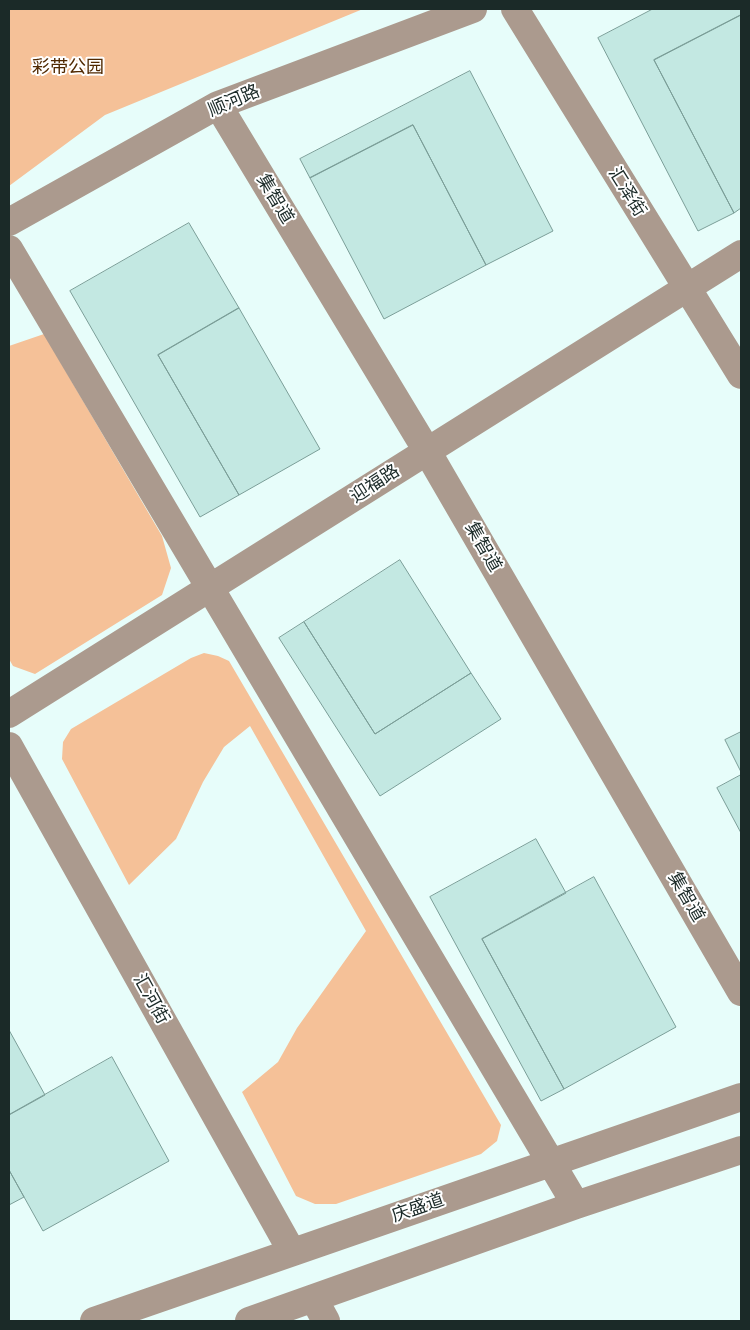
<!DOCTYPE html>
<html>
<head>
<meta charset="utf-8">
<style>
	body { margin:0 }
	#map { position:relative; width:750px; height:1330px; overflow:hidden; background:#e7fdfa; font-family:Montserrat,sans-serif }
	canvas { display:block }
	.frame { position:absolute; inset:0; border:10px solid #1b2a28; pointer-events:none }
</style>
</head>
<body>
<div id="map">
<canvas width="750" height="1330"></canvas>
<div class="frame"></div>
</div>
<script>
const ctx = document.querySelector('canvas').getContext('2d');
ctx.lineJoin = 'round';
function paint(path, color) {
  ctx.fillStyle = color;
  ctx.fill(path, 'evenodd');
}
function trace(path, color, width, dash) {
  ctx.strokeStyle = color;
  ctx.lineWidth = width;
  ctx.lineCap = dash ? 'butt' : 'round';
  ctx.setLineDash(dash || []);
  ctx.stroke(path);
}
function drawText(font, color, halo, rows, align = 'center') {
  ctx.font = font + ' Montserrat,"Noto Sans SC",sans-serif';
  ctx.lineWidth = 4;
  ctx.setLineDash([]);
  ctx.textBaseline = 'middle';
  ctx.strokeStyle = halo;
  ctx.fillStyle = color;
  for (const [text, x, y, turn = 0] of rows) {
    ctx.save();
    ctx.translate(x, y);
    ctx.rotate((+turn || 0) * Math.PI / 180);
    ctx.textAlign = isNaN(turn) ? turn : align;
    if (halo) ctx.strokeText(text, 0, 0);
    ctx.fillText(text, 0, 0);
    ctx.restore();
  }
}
const green = new Path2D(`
	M9,9H363L105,115L9,186Z
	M44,334L162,536L171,568L162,595L35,674L13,666L9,659V346Z
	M204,653L218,656L229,661L501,1125L497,1141L481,1154L336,1204H315L296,1196L242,1092L278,1062L297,1028L366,931L250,726L224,747L203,782L176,839L129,885L62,759L63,742L71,729L191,658Z`);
const building = new Path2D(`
	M653,9H741V15L654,60L734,213L698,231L598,38Z
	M741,15V208L734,213L654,60Z
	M470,71L553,231L486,265L413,125L310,178L300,159Z
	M413,125L486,265L384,319L310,178Z
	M189,223L239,308L158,355L239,495L200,517L70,291Z
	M239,308L320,449L239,495L158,355Z
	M400,560L471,673L375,734L304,622Z
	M304,622L375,734L471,673L501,719L380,796L279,638Z
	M741,732V772L725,740Z
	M741,775V833L717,788Z
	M536,839L566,893L482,939L564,1089L541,1101L430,897Z
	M594,877L676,1027L564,1089L482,939Z
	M9,1030L45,1095L9,1115Z
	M112,1057L169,1161L43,1231L9,1170V1115Z
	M9,1170L24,1197L9,1205Z`);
const secondary = new Path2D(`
	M515,9L741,375
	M218,105L427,451L741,992
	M9,222L218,105L473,9
	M9,249L576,1205
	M9,714L741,254
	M9,746L292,1252
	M314,1299L326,1321
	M94,1321L741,1097
	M249,1321L576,1205L741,1150`);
const parkNames = [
	["彩带公园",68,68]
];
const streetNames = [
	["顺河路",234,101,-23],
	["汇泽街",627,192,58],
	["集智道",275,199,59],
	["迎福路",375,484,-33],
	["集智道",483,547,60],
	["集智道",686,897,60],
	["汇河街",151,999,61],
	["庆盛道",418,1208,-19]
];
paint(green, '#f5c198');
paint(building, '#c3e8e2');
trace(building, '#7b9e98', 1);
trace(secondary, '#ab9a8e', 28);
drawText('18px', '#502901', '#fff', parkNames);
drawText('18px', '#1b2a28', '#fff', streetNames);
</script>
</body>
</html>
